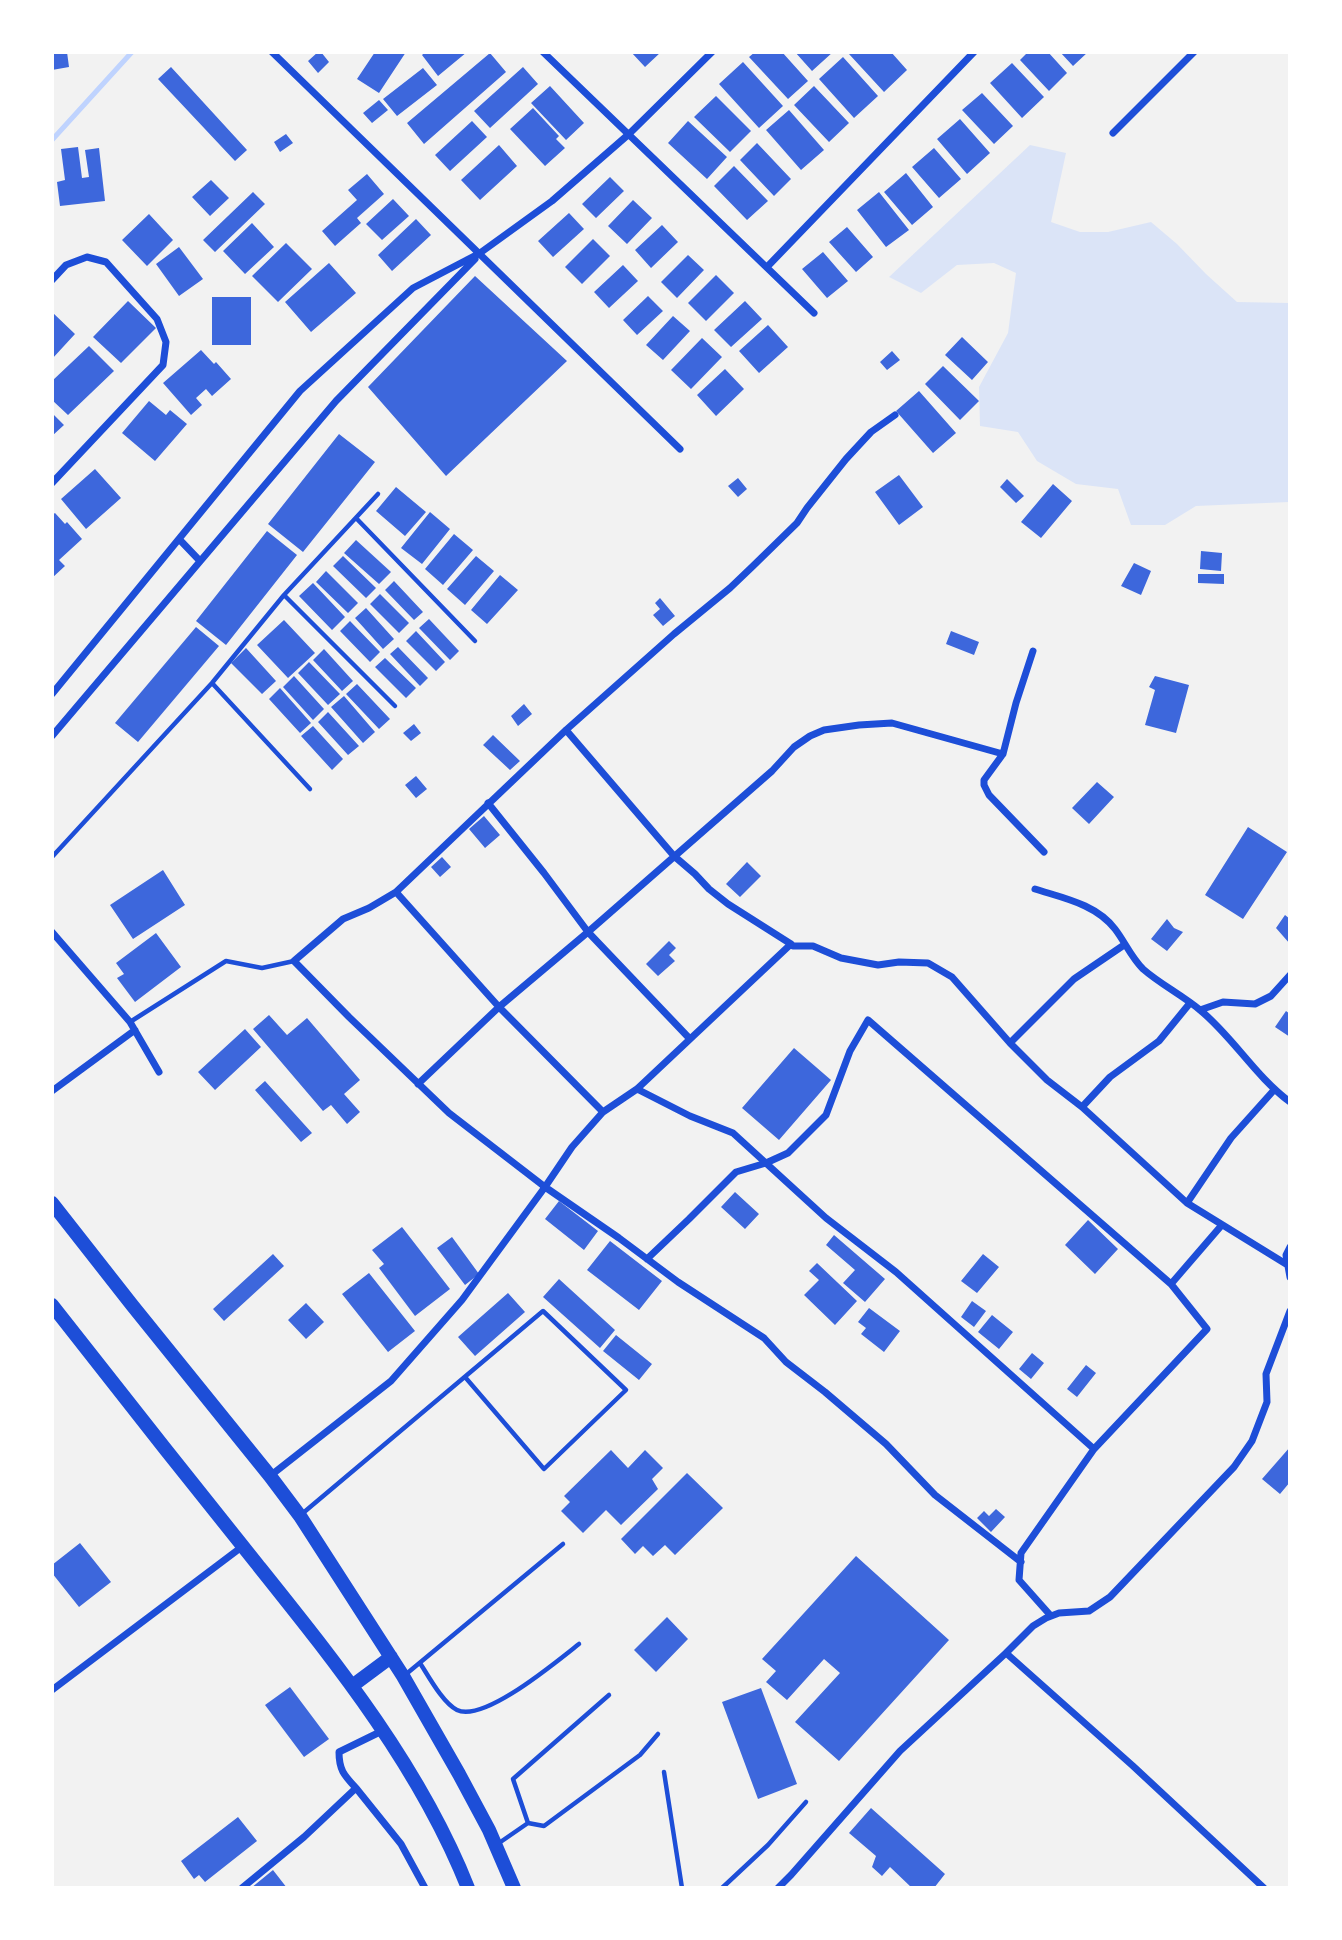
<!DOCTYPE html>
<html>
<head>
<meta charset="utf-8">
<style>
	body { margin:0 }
	#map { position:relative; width:1342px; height:1940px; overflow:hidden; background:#f2f2f2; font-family:"DejaVu Sans",sans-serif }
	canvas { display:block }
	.frame { position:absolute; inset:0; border:54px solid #fff; pointer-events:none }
</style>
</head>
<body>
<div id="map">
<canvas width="1342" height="1940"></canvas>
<div class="frame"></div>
</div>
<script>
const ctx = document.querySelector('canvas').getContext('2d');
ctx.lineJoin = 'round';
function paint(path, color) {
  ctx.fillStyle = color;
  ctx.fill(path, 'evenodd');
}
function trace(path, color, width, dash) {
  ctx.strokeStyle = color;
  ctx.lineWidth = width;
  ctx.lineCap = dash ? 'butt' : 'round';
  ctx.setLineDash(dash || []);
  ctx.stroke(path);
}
const green = new Path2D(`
	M1030,145L1066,153L1051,222L1080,232H1108L1151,222L1177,244L1206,274L1237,302L1289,303V502L1196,506L1165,525H1131L1118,489L1076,484L1037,461L1018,432L980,426L979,387L1008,333L1016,273L994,263L957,265L921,293L889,277Z`);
const stream = new Path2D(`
	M52,140L132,52`);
const building = new Path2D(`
	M52,52H67L69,67L52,70Z
	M318,52H321L329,62L318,73L308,61Z
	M375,52H406L379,93L357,79Z
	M425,52H467L438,76L422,55Z
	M631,52H661L645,67Z
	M755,52H782L808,81L788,99L749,57Z
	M795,52H833L812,71Z
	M851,52H891L907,70L884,92L849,54Z
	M1028,52H1048L1067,73L1049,91L1020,60Z
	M1060,52H1088L1073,66Z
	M490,53L506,72L424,144L407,123Z
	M843,57L878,96L854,118L819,79Z
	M743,62L783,106L759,128L719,84Z
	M1012,63L1044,97L1022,118L990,83Z
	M171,67L247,150L235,161L158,79Z
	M523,67L538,84L490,128L474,111Z
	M423,68L437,85L397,116L383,99Z
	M550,86L584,123L566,140L531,103Z
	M814,86L849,123L829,142L794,105Z
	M982,93L1013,126L994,144L962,110Z
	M716,96L751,131L730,152L694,117Z
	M379,100L388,110L372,123L363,113Z
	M533,108L559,136L556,139L565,148L545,166L510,129Z
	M789,110L824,150L801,170L766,130Z
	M960,119L990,153L967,174L937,139Z
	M472,121L487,137L450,171L435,155Z
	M688,121L727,157L707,179L668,143Z
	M286,134L293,143L280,152L274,142Z
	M757,143L791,179L774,196L740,160Z
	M499,145L517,166L480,200L461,180Z
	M78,147L82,178L89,177L85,150L99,148L105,201L60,206L57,182L65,180L61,149Z
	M934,148L961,179L939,198L912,167Z
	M734,166L768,201L747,220L714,186Z
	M906,173L933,207L912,225L884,192Z
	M367,174L384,194L357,218L361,223L335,246L322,231L357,200L348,190Z
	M610,177L624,191L596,218L582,204Z
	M211,180L229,198L210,216L192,197Z
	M253,192L265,204L215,252L203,240Z
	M879,192L909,230L886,247L857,210Z
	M393,199L409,216L382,240L366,224Z
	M633,200L652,218L627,244L608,226Z
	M569,213L584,229L553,257L538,241Z
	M149,214L173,240L147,266L122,240Z
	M416,219L431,235L392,271L378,255Z
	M252,223L274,247L245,274L223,251Z
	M662,225L678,242L651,268L635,250Z
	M847,227L873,257L856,272L829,242Z
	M593,239L610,256L582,284L565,267Z
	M286,243L312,269L278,302L252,276Z
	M179,247L203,279L179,296L156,264Z
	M823,252L848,281L827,298L802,269Z
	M688,255L704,270L677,298L661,282Z
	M329,263L356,293L311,332L285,302Z
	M623,265L638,281L609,308L594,292Z
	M716,275L734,293L706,321L688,303Z
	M475,276L567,361L446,476L368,387Z
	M648,296L663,311L637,335L623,320Z
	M212,297H251V345H212Z
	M128,301L156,328L121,363L93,337Z
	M745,301L762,319L731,347L714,330Z
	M52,312L75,334L52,359Z
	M673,316L690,331L663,360L646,345Z
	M768,325L788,347L759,373L739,351Z
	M962,337L988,362L972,380L945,355Z
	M702,338L722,357L691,389L671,370Z
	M89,346L114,371L68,415L52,400V381Z
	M201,350L214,364L216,362L231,379L212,396L206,389L196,398L202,405L191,415L163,383Z
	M892,351L900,360L887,370L880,362Z
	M943,366L979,401L960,420L925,384Z
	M725,369L744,389L716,416L697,395Z
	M919,391L956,433L933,453L896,411Z
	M149,401L166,415L170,410L187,424L155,461L122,433Z
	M52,413L64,425L52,436Z
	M339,434L375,462L303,552L268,524Z
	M95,469L121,498L86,529L61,499Z
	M899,475L923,507L899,525L875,492Z
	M738,478L747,489L738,497L728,486Z
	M1007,479L1024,496L1016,503L1000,487Z
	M1053,484L1072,501L1041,538L1021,522Z
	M396,487L426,512L405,536L376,511Z
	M430,512L450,529L422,564L401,548Z
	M55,513L65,524L67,522L82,539L59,560L65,566L52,578V515Z
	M267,531L297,555L226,645L196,621Z
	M454,534L473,550L443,585L425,569Z
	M356,540L391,572L379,584L344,553Z
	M1201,551L1222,553L1221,571L1200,569Z
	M343,556L376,588L366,598L333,566Z
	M476,556L494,571L465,605L447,589Z
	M1134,563L1151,571L1141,595L1121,586Z
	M326,571L358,603L348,613L316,582Z
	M1198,574H1224V584L1198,583Z
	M500,575L518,590L487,624L471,610Z
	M394,581L423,612L414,620L385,590Z
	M313,583L345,617L332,630L299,596Z
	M380,594L409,623L399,633L370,604Z
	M660,598L675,616L663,626L653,615L660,609L655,603Z
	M366,608L394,639L383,649L355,618Z
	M429,619L459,651L450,660L419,628Z
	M284,620L315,653L288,678L257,645Z
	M350,621L380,652L370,662L340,631Z
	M196,627L219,646L138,742L115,723Z
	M416,631L445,662L436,671L406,641Z
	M951,631L979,642L974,655L946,644Z
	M398,647L428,678L420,686L390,654Z
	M246,648L276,681L262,694L231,663Z
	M324,649L353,681L342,691L313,660Z
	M385,658L416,688L406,698L375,667Z
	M309,662L340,694L328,705L298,673Z
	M294,676L324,709L313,720L283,687Z
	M1155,676L1189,685L1176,733L1145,725L1155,690L1149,687Z
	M357,684L390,719L379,729L346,694Z
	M280,688L311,723L300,733L269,699Z
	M344,696L375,732L363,743L331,707Z
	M524,704L532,714L518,726L511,716Z
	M328,712L359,746L348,755L318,722Z
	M414,724L421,733L411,741L403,733Z
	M313,726L343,759L332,770L301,736Z
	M493,735L520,761L510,770L483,745Z
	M416,776L427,789L416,798L405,785Z
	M1097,782L1114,797L1089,824L1072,808Z
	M484,816L500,835L485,848L469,829Z
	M1248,827L1287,852L1243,919L1205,895Z
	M442,857L451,867L440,877L431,867Z
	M747,862L761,876L740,897L726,884Z
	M163,870L185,905L133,939L110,905Z
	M1285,915L1290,919V944L1276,928Z
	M1167,919L1174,928L1183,932L1167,951L1151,939Z
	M156,933L181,967L135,1002L117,978L124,974L116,963Z
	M669,941L676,948L669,955L675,961L658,976L646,964Z
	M1286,1011L1290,1014V1037L1275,1027Z
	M269,1015L287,1035L307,1018L360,1080L344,1094L360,1112L347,1124L331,1105L323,1111L253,1029Z
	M245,1029L261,1047L215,1090L198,1072Z
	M794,1048L831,1080L779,1140L742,1108Z
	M265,1081L312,1133L301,1142L255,1090Z
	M735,1192L759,1214L745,1229L721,1207Z
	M559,1201L598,1231L584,1250L545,1219Z
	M1088,1220L1118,1249L1095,1274L1065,1245Z
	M402,1227L450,1289L415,1316L379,1268L384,1264L372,1250Z
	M834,1235L885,1279L865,1302L843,1283L855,1270L826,1245Z
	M452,1237L479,1274L465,1285L437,1248Z
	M610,1241L662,1281L639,1310L587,1270Z
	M273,1254L284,1266L224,1321L213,1309Z
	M983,1254L999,1267L977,1293L961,1281Z
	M817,1263L857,1301L835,1325L804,1295L819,1280L809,1271Z
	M369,1273L415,1331L388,1352L342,1294Z
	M559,1279L615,1330L600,1348L543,1297Z
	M508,1293L525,1312L475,1356L458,1337Z
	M972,1301L986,1311L974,1327L961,1317Z
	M306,1303L324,1322L306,1339L288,1320Z
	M869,1308L900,1331L884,1352L861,1334L866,1328L858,1322Z
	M992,1315L1013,1332L999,1349L978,1332Z
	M616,1335L652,1364L639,1380L603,1351Z
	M1032,1353L1044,1363L1031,1379L1019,1369Z
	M1086,1365L1096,1373L1077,1397L1067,1389Z
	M1290,1447V1482L1280,1494L1262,1479Z
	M611,1450L628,1468L645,1450L663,1468L652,1479L658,1489L621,1525L606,1510L583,1533L561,1511L570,1502L564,1496Z
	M687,1473L723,1508L675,1555L665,1545L653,1556L643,1546L635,1554L621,1539Z
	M996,1509L1005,1517L991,1532L977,1518L984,1511L989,1516Z
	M80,1543L111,1582L79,1607L52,1573V1565Z
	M856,1556L949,1640L839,1761L795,1722L840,1673L824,1659L787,1700L766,1682L776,1671L762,1659Z
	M667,1617L688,1639L656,1672L634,1650Z
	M290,1687L329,1739L304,1757L265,1705Z
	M761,1688L797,1784L758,1799L722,1702Z
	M871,1808L945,1874L934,1888H912L890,1867L882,1876L872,1867L876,1856L849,1833Z
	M238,1817L257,1841L205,1882L199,1875L194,1879L181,1861Z
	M273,1870L287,1888H251Z`);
const service = new Path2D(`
	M1289,52L1290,53
	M356,518L475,641
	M284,595L395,706
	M212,683L310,789
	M52,857L212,683L284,595L378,494
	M130,1022L226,961L262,968L294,961
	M303,1513L543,1311L626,1390L544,1469L465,1377
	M420,1663C429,1677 443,1703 457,1710C484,1723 557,1661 579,1644
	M405,1675L563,1544
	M664,1772L682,1888
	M528,1823L544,1826L640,1755L658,1734
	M499,1843L528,1823L513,1779L609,1695
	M722,1888L768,1845L806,1802`);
const minor = new Path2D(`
	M272,52L680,449
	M543,52L814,313
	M1113,133L1194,52
	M767,267L974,52
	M52,280L66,265L87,257L106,262L157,319L166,342L163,365L52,483
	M895,415L871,432L846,459L807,508L797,523L753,566L730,588L674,634L566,730L396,892L369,908L343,919L294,961L349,1017L449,1113L545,1187L619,1238L678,1282L764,1338L786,1362L825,1392L886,1444L935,1495L1021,1562
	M179,539L200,561
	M52,694L300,391L413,288L480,253L552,201L629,134L712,52
	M566,730L674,856L695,874L709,889L728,904L791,944
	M52,736L336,401L475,259
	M1003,754L1016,703L1033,651
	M488,803L544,873L588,932L690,1039
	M1035,889C1063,898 1096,904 1115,929C1125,942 1131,957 1143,969C1160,984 1182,995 1200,1010C1233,1037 1255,1076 1290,1102
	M396,892L499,1007L603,1112
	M52,932L130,1022L159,1072
	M1200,1010L1223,1002L1255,1004L1271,996L1290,975
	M1010,1043L1074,979L1124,945
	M418,1084L499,1007L588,932L772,771L794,747L810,736L824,730L859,725L892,723L1003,754L984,780V785L989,795L1044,852
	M637,1089L690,1116L733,1133L826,1218L896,1272L1094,1449
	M52,1091L135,1030
	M1082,1107L1110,1077L1159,1041L1190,1003
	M1187,1203L1231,1138L1274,1090
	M1290,1247L1286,1255L1290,1277
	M647,1259L689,1219L736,1172L766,1163L788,1153L826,1115L850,1051L868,1020L1171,1284
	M270,1476L391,1381L462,1300L545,1187L572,1147L603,1112L637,1089L791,944L793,946H813L841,958L878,965L899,962L928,963L952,977L1010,1043L1047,1080L1082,1107L1187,1203L1286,1264
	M1051,1616L1019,1580L1021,1553L1094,1449L1207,1329L1171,1284L1221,1226
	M1006,1653L1033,1626L1046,1618L1059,1613L1089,1611L1110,1597L1234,1467L1252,1441L1267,1402L1266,1374L1290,1311
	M52,1690L243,1546
	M356,1788L401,1844L425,1888
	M242,1888L304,1837L356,1788C344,1775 339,1770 339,1752L382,1731
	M778,1888L791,1875L900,1751L1006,1653L1133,1766L1264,1888`);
const trunk = new Path2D(`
	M52,1203L132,1305L270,1476L300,1516L403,1676L459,1774L489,1830L514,1888
	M52,1305C120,1392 188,1478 257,1564C337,1664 420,1767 468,1888
	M352,1686L391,1657`);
paint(green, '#dbe4f7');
trace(stream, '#bfd3fe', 5);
paint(building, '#3d67dc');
trace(service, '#1d4ed8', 4.5);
trace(minor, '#1d4ed8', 7);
trace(trunk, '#1d4ed8', 14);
</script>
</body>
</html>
